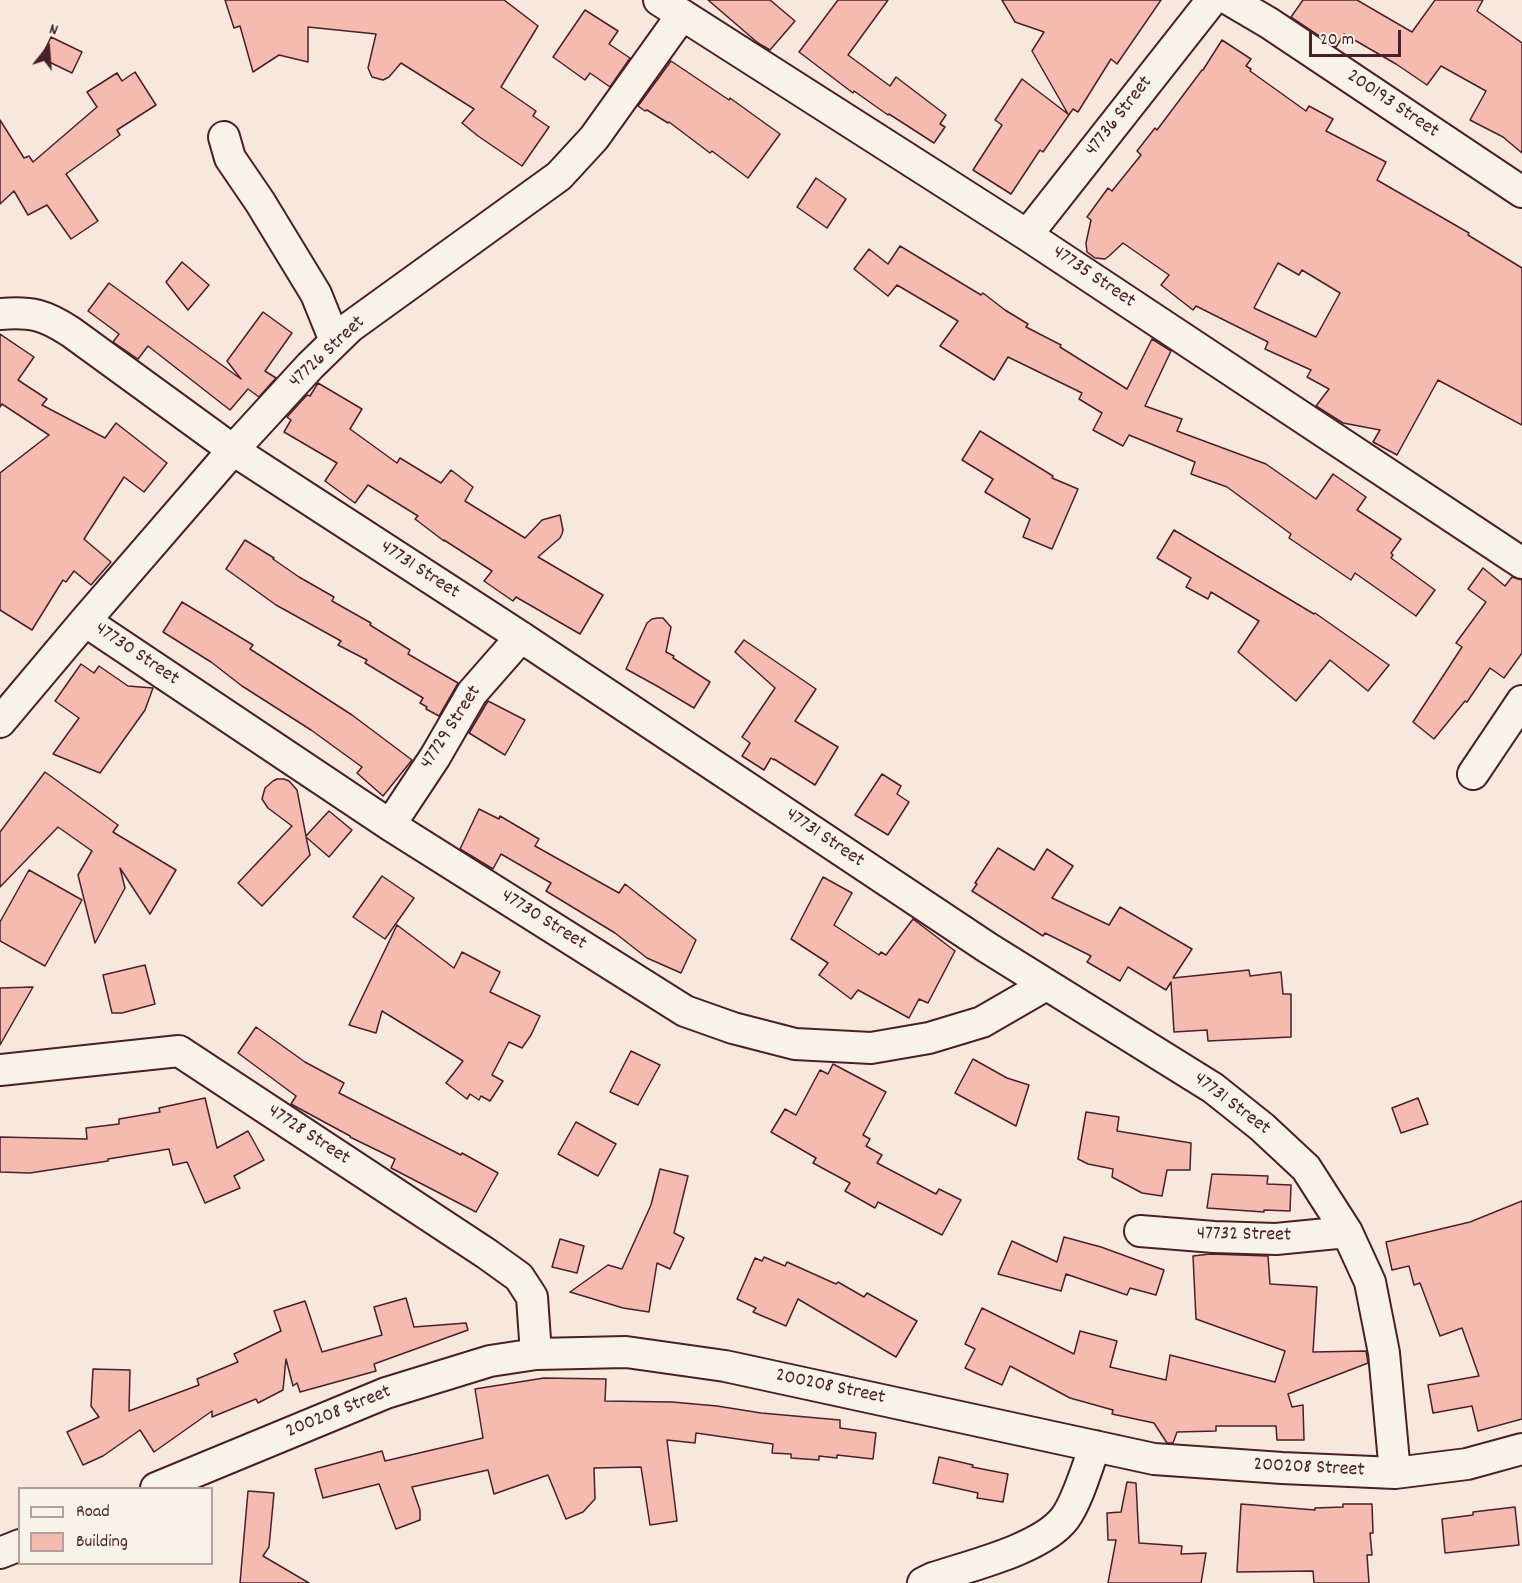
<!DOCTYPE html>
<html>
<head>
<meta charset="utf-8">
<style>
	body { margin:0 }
	#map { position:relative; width:1522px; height:1583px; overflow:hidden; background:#f7e8dd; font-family:Dekko,sans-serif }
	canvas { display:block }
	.legend { position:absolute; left:18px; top:1487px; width:195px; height:78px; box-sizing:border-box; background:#f7f3e8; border:2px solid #b29e9c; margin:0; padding:8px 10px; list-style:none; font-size:18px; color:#4a1f2b }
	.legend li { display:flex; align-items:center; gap:12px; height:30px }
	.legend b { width:30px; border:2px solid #b29e9c }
	.north { position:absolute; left:18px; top:18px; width:60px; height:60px; -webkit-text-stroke:4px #f7f3e8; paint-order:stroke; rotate:17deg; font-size:16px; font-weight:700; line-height:24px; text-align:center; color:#4a1f2b }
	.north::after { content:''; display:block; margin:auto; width:21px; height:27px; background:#4a1f2b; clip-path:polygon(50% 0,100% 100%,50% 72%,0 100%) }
	.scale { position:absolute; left:1309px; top:30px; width:92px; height:27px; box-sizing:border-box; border:3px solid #4a1f2b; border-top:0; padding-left:8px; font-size:18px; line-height:21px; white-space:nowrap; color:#4a1f2b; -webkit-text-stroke:4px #f7f3e8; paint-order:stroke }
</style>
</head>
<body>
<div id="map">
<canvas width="1522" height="1583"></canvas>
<ul class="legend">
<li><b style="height:8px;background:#f7f3e8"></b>Road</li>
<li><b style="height:16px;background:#f6bbb0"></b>Building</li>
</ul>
<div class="north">N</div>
<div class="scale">20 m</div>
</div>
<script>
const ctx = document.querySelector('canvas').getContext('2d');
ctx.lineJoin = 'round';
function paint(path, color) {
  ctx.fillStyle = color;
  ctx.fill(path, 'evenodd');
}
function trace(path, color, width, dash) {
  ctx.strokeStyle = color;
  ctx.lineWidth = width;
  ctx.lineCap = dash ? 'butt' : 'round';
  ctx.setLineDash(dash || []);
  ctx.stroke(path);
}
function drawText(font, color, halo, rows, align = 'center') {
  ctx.font = font + ' Dekko,sans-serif';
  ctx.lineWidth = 4.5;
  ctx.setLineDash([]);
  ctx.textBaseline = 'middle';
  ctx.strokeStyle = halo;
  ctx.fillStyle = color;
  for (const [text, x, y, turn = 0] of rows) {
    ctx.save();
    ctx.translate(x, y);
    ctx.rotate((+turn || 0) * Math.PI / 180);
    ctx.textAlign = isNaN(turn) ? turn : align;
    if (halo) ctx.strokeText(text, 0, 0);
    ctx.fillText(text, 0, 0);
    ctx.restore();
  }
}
const building = new Path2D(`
	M225,0H504L538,26L501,87L536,111L533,116L549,127L522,166L478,136L462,123L474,109L401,63L389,77L383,80L372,77L368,68L376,34L308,27V62L279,55L253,72L240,26L234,28Z
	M708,0H770L795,21L770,50L758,43Z
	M838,0H888L848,55L890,86L896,77L946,115L940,124L945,127L934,143L889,114L888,115L854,91L853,93L799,52Z
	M1002,0H1161L1117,64L1111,59L1078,112L1073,109L1043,152L1040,150L1011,194L973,170L1002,125L995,120L1022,79L1068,114L1032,51L1044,32L1015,22Z
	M1303,0H1357L1412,32L1435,0H1483L1477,11L1522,43V153L1503,137L1470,120L1486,91L1441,66L1427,85L1396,64L1344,34L1336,47L1291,17Z
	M585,10L618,31L609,44L630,58L610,87L590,73L585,80L553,57Z
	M51,37L82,52L72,73L41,58Z
	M1222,40L1251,59L1246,66L1251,69L1250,71L1306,111L1309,106L1333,119L1326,131L1386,162L1377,180L1469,233L1468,235L1522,268V425L1438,380L1397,455L1373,442L1380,430L1343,423L1316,406L1329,389L1307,377L1311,370L1265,349L1268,342L1196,306L1193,310L1161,285L1169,275L1123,243L1109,256L1105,259L1095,258L1087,252L1086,243L1091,220L1087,217L1108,188L1112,191L1141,155L1137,151L1155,128L1157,130L1202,70H1203ZM1278,263L1299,275L1302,270L1340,293L1316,337L1254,308Z
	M671,61L729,100L730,98L780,134L748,178L712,151L710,153L669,122L668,123L647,110L645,111L638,106Z
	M135,72L156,105L117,130L120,135L66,174L98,221L71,239L47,205L28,215L14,191L0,204V120L24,158L29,156L33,162L97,107L87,92L117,73L122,81Z
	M816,178L846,199L827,228L797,207Z
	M900,246L981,295L983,293L1005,310L1028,324L1026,327L1061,345L1060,347L1127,389L1152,339L1171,351L1145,406L1182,419L1177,431L1266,464L1316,499L1333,474L1366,497L1357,510L1401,539L1391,553L1393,555L1391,558L1435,590L1416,616L1355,573L1351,580L1289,538L1291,534L1227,487L1191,474L1195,462L1129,435L1123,446L1093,430L1102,413L1079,399L1082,393L1008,357L994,380L940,346L958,321L897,285L888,296L854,269L869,249L888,264Z
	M182,262L209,285L188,310L166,282Z
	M109,283L241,379L227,361L263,312L292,333L265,371L276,378L259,397L248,389L230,410L148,346L138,359L113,342L119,334L88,311Z
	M0,334L34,357L18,380L47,399L42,405L105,438L116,423L167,463L144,492L124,477L84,539L111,562L91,585L74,571L66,582L63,580L32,630L0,610V473L49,435L2,404L0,407Z
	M318,383L362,409L350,429L397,463L400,458L441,483L451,470L473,487L465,501L525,538L542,520L560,515L563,530L562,534L560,538L538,557L603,595L580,634L516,597L513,601L484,581L492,571L444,540V541L415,519L418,516L368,485L355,503L325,481L337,463L284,432L291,420L287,417L307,395L310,396Z
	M980,431L1053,476L1052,478L1078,489L1052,549L1023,537L1030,519L985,492L993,479L962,460Z
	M1174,530L1314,614L1315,613L1389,665L1368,691L1330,660L1296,701L1238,652L1259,621L1211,592L1208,599L1186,587L1191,578L1157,558Z
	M245,540L274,558L273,559L299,577L334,597L332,601L371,623L370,625L410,650L408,654L458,683L439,716L426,709L427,707L420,703L423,698L365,663L367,660L338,645L341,641L276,605L226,569Z
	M1483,568L1505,586L1512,577L1522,580V653L1504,678L1490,668L1467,702L1465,701L1434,739L1413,722L1462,647L1456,643L1486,602L1468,589Z
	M182,602L253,645L250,649L352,715L412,760L383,796L357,773L362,767L311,730L242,686L211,662L163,632Z
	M657,618H663L671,627L666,652L674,656L673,658L710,682L694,708L657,686L626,669L647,623L652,619Z
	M744,640L816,689L795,721L838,747L815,785L774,759V760L771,758L764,770L742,756L750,743L742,737L775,688L735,652Z
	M81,664L94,673L99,666L128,686L153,688L145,710L100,773L53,754L79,718L55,701Z
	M488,701L525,720L505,755L469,733Z
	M45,772L118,825L113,832L176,870L150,914L120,868L125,888L95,943L78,875L92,851L58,827L0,887V832Z
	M882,774L901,786L897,794L909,802L888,835L855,815Z
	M277,779H284L289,781L297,790L306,836L329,811L352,830L329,857L306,837L310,855L262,906L238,883L292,826L268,808L262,799L265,788L273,781Z
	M479,809L499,819L500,816L539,839L535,846L619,893L625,884L696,940L681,973L647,958L615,933L546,891L551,883L501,854L493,869L460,849Z
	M998,848L1034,870L1047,849L1073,866L1052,898L1109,925L1120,907L1192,949L1173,978L1249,970L1250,976L1281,972L1283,994H1291V1037L1208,1041L1207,1030L1174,1032L1171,982L1166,990L1128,967L1120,981L1087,962L1091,956L1045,933L1043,936L972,891L977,884L975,883Z
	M29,870L82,900L45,966L0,941V922Z
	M382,876L414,898L385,939L353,917Z
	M823,877L852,893L834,925L879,955L881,952L886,955L913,919L955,951L928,1003L919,999L909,1018L858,990L851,999L819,975L828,963L791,939Z
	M397,925L454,968L462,952L500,972L490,992L540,1016L531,1035L522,1048L509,1042L492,1075L503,1081L490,1101L481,1096L479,1100L470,1094L467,1099L446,1083L463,1061L382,1011L376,1033L349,1025Z
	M145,965L155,1004L122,1013H112L103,975Z
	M33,987L0,1045V988Z
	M256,1027L305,1062L344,1083L339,1093L461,1155L462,1153L498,1173L476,1212L391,1168L395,1159L350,1137V1136L291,1104L296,1096L238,1053Z
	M631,1051L660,1065L638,1105L610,1092Z
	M973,1059L1007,1078L1029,1085L1016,1126L955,1093Z
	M833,1064L886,1092L863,1135L870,1139L866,1146L882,1155L877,1163L936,1194L939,1189L961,1200L942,1235L878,1202L875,1208L845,1191L850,1183L813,1163L816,1158L771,1132L785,1109L796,1115L820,1070L828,1074Z
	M205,1098L217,1148L248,1131L264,1160L234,1176L240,1188L205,1203L187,1162L173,1165L169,1149L108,1159V1161L30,1173L0,1172V1137L87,1139L86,1128L119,1124V1119L160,1112L159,1108Z
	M1418,1098L1428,1124L1401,1133L1392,1108Z
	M1086,1112L1119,1117L1117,1131L1191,1143L1190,1170H1167L1162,1196L1142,1193L1112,1177L1113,1169L1088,1164L1078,1159Z
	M576,1122L616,1144L598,1176L558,1154Z
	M660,1169L688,1176L674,1233L684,1238L670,1269L657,1263L649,1312L623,1308L570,1292L608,1265L622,1269L651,1205Z
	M1212,1174L1268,1176L1267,1184L1291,1185L1290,1211L1264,1210V1212L1207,1208Z
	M1522,1201V1419L1478,1431L1472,1406L1433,1413L1428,1385L1479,1376L1462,1328L1440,1336L1420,1283L1414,1285L1409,1266L1392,1270L1386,1242L1470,1222Z
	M1064,1237L1101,1247L1164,1270L1156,1295L1130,1288L1127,1295L1066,1274L1061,1291L998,1274L1012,1241L1057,1262Z
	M560,1239L584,1246L577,1273L552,1267Z
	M1210,1254L1268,1256L1270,1284L1317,1287L1313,1352L1366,1351L1368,1363L1288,1394L1292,1407L1303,1405L1304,1440H1277L1276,1426H1216V1431L1177,1432L1173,1443H1167L1154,1423L1112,1414L1113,1410L1070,1398L1010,1366L1002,1385L965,1368L975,1349L965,1344L982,1308L1074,1354L1080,1331L1117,1341L1110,1367L1166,1380L1170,1355L1275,1382L1285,1351L1196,1319L1193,1256Z
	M764,1257L785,1266L787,1262L836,1284L838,1282L864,1297L867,1293L917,1321L896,1357L798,1299L786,1326L753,1312L756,1308L737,1299L755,1258L762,1261Z
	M406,1298L414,1327L466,1323L468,1330L374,1364L376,1371L300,1392L297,1383L293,1386L286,1359L283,1390L258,1403L256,1399L212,1417V1411L154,1452L140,1430L103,1456L83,1465L67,1432L99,1417L91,1406L93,1369L130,1370L129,1411L199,1385L197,1379L238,1362L234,1354L281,1331L274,1311L305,1301L322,1352L382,1335L374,1307Z
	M544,1378L606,1379L605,1401L672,1402L717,1406L761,1413L840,1420V1428L876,1433L873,1459L837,1455V1458L819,1456V1460L791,1458V1454L772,1453L773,1444L696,1433L695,1443L667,1440L677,1521L650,1525L641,1467L594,1468L595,1499L583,1512L566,1519L548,1475L494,1494L488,1470L412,1487L420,1510V1520L396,1529L379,1484L323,1498L315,1469L382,1451L385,1461L483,1438L475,1389Z
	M939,1457L973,1465L972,1467L1008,1474L1003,1502L977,1498L978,1493L933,1483Z
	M1127,1482L1136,1483L1139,1543L1182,1546L1181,1554L1206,1553L1201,1583H1108L1116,1540H1108L1107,1513L1121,1512Z
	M248,1491L274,1493L269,1547L263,1556L309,1583H240Z
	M1241,1504L1315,1510V1508L1343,1507V1504H1372L1373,1533H1370L1372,1555H1367L1369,1583H1314L1313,1571L1237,1572Z
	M1515,1507L1519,1545L1445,1553L1442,1519L1473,1515V1512Z`);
const minor = new Path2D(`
	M659,0L1027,235L1522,563
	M1230,0L1269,23L1522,192
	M224,137L230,158L260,202L316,294L335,341
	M1027,235L1212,0
	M0,314C31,311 45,315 71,332L233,450L521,637L988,948L1213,1088L1262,1127L1306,1168L1347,1232L1370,1282L1384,1353L1395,1473
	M85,621L390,825L685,1011L733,1028L795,1044L871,1048L929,1038L982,1022L1046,985
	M0,722L85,621L233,450L310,366L350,327L559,176L594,138L682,15
	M1473,774L1522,701
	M390,825L435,757L472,693L521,637
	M0,1070L179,1051L487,1254L519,1277L532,1297L536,1354
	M1140,1231L1214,1237L1276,1239L1347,1232
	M156,1488L386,1393L490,1361L536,1354L626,1352L725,1366L1154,1459L1282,1468L1395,1473L1467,1464L1522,1449
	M0,1553L20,1545
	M923,1583L933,1578C969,1566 1042,1549 1065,1518C1078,1500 1087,1467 1095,1446`);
const streetNames = [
	["200193 Street",1392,105,34],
	["47736 Street",1120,117,-52],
	["47735 Street",1093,278,34],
	["47726 Street",328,353,-43],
	["47731 Street",419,571,33],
	["47730 Street",136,655,34],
	["47729 Street",452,728,-57],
	["47731 Street",824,839,34],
	["47730 Street",543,921,32],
	["47731 Street",1231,1105,37],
	["47728 Street",308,1136,33],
	["47732 Street",1244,1236,1],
	["200208 Street",830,1388,12],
	["200208 Street",339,1413,-22],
	["200208 Street",1309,1469,3]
];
paint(building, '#f6bbb0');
trace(building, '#4a1f2b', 1.5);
trace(minor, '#4a1f2b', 34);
trace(minor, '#f7f3e8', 30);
drawText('20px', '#4a1f2b', '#f7f3e8', streetNames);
</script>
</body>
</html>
